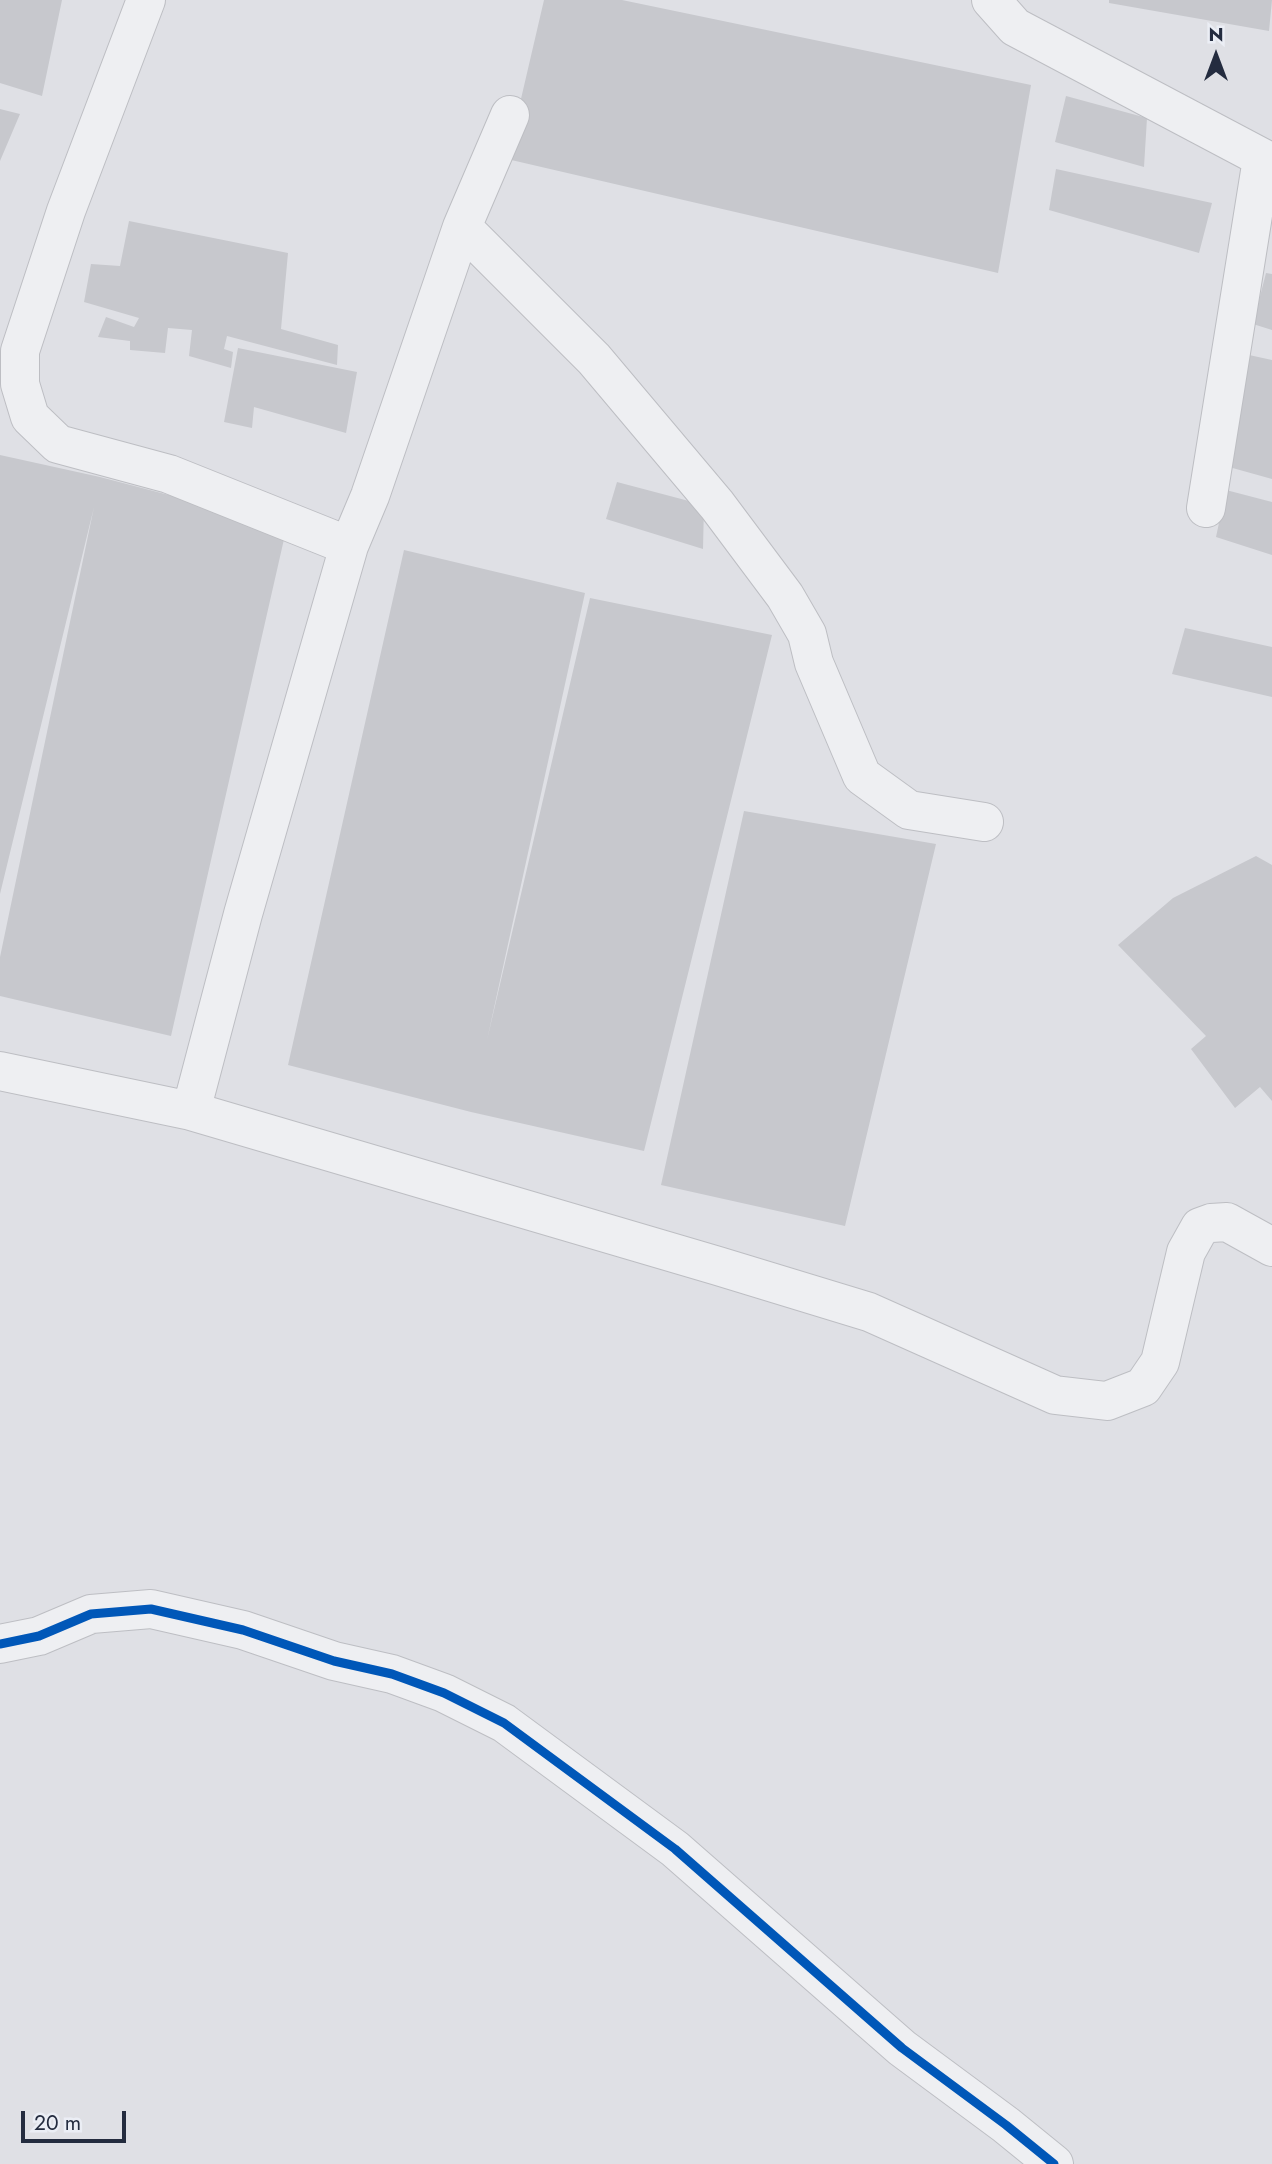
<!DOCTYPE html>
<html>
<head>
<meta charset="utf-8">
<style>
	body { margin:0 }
	#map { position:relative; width:1272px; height:2164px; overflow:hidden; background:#dfe0e5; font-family:Jost,sans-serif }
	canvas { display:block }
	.north { position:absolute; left:1181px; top:21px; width:70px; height:70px; -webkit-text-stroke:5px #ebeef5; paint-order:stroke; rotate:0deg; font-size:19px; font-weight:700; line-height:28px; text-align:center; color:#242c3f }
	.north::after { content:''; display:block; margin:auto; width:24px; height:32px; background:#242c3f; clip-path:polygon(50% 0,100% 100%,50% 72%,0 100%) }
	.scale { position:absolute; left:21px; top:2111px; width:105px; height:32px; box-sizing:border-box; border:4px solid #242c3f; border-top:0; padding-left:9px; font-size:21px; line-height:24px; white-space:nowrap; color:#242c3f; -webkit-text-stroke:5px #ebeef5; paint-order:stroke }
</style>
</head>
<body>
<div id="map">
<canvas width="1272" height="2164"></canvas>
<div class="north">N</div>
<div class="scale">20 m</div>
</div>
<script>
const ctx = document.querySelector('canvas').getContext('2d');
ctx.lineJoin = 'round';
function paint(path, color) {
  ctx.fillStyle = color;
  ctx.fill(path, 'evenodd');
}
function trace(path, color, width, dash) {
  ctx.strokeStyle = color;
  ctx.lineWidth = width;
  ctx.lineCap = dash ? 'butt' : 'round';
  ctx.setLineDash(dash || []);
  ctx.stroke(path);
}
const building = new Path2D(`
	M0,0H62L42,96L0,83Z
	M544,0H622L1031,85L998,273L507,159Z
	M1109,0H1272L1269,31L1109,3Z
	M1066,96L1147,118L1144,167L1055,142Z
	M0,109L20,114L0,161Z
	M1056,169L1212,203L1199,253L1049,210Z
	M129,221L288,253L281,329L338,345L337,365L227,336L224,349L233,352L231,368L189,356L192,330L168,328L165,353L130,350V341L98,337L106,317L134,327L139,318L84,302L91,264L120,266Z
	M1266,273L1272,274V330L1253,324Z
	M238,348L357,372L346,433L254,407L252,428L224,422Z
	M1249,355L1272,360V479L1229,467Z
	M0,455L100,477L287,526L171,1036L0,996V957L94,507L0,894Z
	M617,482L704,505L703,549L606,519Z
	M1226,490L1272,502V555L1216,537Z
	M404,550L585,593L487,1040L590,598L772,635L644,1151L471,1112L288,1065Z
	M1185,628L1272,647V697L1172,674Z
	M744,811L936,844L845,1226L661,1185Z
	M1256,856L1272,865V1101L1260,1087L1235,1108L1191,1049L1206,1036L1118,945L1173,898Z`);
const minor = new Path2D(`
	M146,0L66,211L20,351V384L30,417L58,444L169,474L349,546L370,496L462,227L510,115
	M991,0L1015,27L1272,163
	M462,227L594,359L717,505L785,596L807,634L814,663L862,776L909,810L984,822
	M1206,508L1262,159
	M0,1071L191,1111L243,914L349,546
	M191,1111L718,1266L869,1312L1055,1395L1107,1401L1143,1387L1160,1362L1186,1252L1200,1227L1211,1223L1227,1222L1272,1247
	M0,1644L39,1636L91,1614L151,1609L243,1630L334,1661L392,1674L444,1693L504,1723L675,1849L902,2048L1006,2125L1054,2164`);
const cycleway = new Path2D(`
	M0,1644L39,1636L91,1614L151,1609L243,1630L334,1661L392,1674L444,1693L504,1723L675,1849L902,2048L1006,2125L1054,2164`);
paint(building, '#c7c8cd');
trace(minor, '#bdbec3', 40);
trace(minor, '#eeeff2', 38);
trace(cycleway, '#0057b8', 9);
</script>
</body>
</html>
